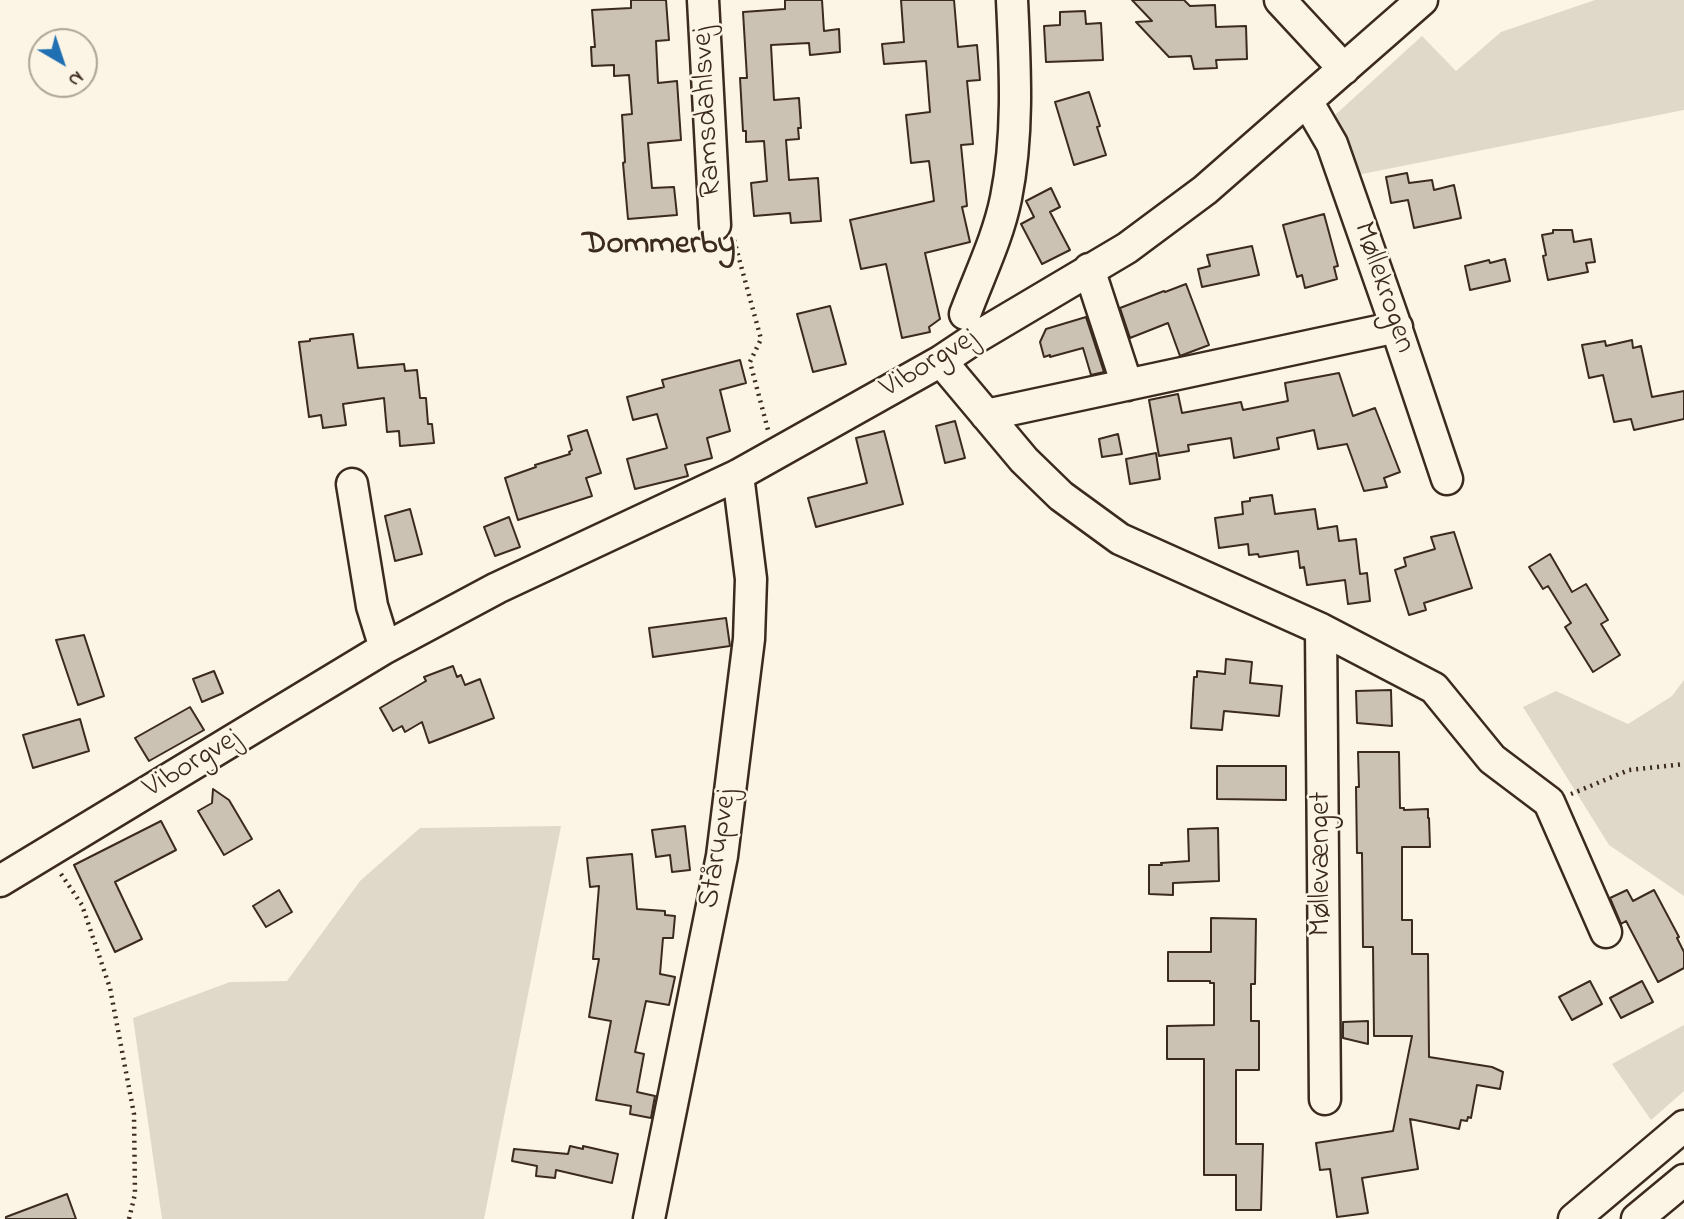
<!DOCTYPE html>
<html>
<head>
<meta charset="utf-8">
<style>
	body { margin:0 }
	#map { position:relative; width:1684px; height:1219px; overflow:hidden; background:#fcf5e5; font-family:"Indie Flower",sans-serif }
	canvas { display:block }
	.north { position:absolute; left:28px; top:28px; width:70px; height:70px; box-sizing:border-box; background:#fcf5e5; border:2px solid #afa495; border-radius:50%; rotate:141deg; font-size:19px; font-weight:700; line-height:28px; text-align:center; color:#3b2a1e }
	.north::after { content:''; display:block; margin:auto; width:24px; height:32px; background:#1f6fb2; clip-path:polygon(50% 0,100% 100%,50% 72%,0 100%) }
</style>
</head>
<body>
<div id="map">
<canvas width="1684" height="1219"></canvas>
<div class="north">N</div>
</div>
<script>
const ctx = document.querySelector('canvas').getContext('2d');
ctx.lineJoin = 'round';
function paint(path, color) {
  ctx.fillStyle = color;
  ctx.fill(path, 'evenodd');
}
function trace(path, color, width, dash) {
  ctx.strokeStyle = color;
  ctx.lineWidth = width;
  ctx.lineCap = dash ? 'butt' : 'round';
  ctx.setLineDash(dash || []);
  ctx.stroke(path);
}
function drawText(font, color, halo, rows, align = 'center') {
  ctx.font = font + ' "Indie Flower",sans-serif';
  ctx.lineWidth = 5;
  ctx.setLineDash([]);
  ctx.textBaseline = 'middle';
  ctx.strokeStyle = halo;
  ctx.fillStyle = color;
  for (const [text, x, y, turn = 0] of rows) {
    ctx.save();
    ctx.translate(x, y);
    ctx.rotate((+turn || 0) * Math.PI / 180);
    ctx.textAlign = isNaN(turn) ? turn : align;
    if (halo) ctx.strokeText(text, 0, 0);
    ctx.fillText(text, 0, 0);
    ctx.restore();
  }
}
const green = new Path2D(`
	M1595,0H1684V110L1357,175L1335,115L1422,36L1456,71L1501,32Z
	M1684,680V896L1609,845L1523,707L1556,691L1628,724L1672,696Z
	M561,826L484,1219H162L133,1018L230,982L287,981L360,881L420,828Z
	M1684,1025V1091L1651,1120L1612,1064Z`);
const building = new Path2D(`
	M631,0H666L669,40L656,41L658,83L677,81L681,140L648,143L652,188L674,187L677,215L628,219L623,163L625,162L622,115L632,114L629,75L614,76V65L592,66L591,47H595L592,10L631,8Z
	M785,0H822L824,31L839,29L840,52L810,55L809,43L771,45L774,100L799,98L801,128H798L799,139L786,140L789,180L818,178L821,221L791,223L790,213L754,216L751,183L767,181L764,141L746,142V131H743L740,78H747L743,12L785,9Z
	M901,0H954L958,47L977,45L980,80L967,81L973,144L961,145L967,206L962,207L970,242L925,253L940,319L929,327L930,332L902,338L886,264L861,269L850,220L934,201L929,161L911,163L906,115L930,112L926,61L884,64L882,44L904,42Z
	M1132,0H1184L1190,6L1215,5L1216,27L1246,26L1247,59L1216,60L1217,68L1194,69L1191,56L1169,57L1136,22L1152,21Z
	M1085,11L1086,24L1101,23L1103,60L1046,62L1044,26L1060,25V12Z
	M1089,92L1100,126L1097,127L1106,155L1074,165L1055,102Z
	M1407,173L1409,183L1432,180L1434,190L1454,185L1461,218L1414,228L1408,200L1391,203L1386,177Z
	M1051,188L1060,207L1050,212L1070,250L1042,264L1021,224L1034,217L1026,201Z
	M1324,214L1338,266L1334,267L1337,279L1305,288L1302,275L1297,277L1283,225Z
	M1553,230H1572L1574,242L1591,239L1595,262L1586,263L1588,272L1548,280L1543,256L1546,255L1542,235L1553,233Z
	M1252,246L1259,275L1202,287L1198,269L1210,266L1207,255Z
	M1505,259L1510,281L1470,290L1465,266L1489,260L1490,263Z
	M1186,284L1209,345L1180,356L1168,323L1130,338L1120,308L1164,291L1165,292Z
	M830,306L846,364L813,372L797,314Z
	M1086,317L1104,372L1091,375L1083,348L1050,357V355L1044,357L1040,342L1046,329Z
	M353,334L358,368L404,364L405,371L417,370L420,398H426L428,424H432L434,443L400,446L399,431L387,432L384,398L343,404L346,425L323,428L321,415L309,417L299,342L310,341V339Z
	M1632,340L1633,348L1641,346L1652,397L1684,391V419L1634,430L1631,419L1614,422L1603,375L1589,378L1582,345L1605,341L1606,346Z
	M740,360L746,383L720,390L730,431L707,438L712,458L685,465L688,476L635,489L627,459L667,448L657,414L633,420L627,397L664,387L662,380Z
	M1339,373L1353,416L1375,408L1400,472L1384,478L1387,487L1364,491L1347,444L1318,449L1314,430L1277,438L1279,449L1234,458L1231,438L1188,445L1189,451L1159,456L1149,400L1178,394L1182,413L1241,402L1243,410L1288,401L1285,383Z
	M955,421L965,458L945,463L936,426Z
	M587,430L601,473L586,478L592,496L518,520L505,478L536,467L535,465L570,454L569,452L572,450L568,436Z
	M884,431L903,504L816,527L808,498L867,483L856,438Z
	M1118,434L1122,454L1102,457L1099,439Z
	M1156,453L1160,479L1130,484L1126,459Z
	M1272,495L1275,514L1315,509L1318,529L1337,526L1339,541L1356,539L1360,574L1367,573L1370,601L1348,604L1345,580L1307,585L1304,567L1300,568L1298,551L1259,557L1258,554L1249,555L1248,544L1219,548L1215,518L1243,514L1242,502L1250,501V498Z
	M410,509L422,554L395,561L385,516Z
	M509,517L520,547L495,556L484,527Z
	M1454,532L1472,588L1424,603L1426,610L1409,615L1395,570L1406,566L1404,558L1435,549L1431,537Z
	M1550,554L1572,592L1586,584L1608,620L1601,624L1620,655L1593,672L1565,627L1571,623L1548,586L1543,589L1529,567Z
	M726,618L730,646L653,657L649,628Z
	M84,635L104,696L78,705L56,640Z
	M1226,659L1252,662L1250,683L1282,686L1279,716L1224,711L1222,730L1191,728L1194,677H1197V671L1225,674Z
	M453,666L457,677L461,675L465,685L480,679L494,718L429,743L422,722L405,732L402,726L393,731L380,708L426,681L424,677Z
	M214,671L223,693L202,702L193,679Z
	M1391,690L1392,726L1357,723L1356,691Z
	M190,707L204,730L149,761L135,738Z
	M80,719L89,751L33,768L23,735Z
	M1358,752H1399L1400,808H1404V810L1428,809V818H1429L1430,847H1402V920H1412V954H1428L1429,1057L1492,1067L1503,1072L1500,1089L1477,1085L1471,1118L1468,1117L1467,1121L1461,1120L1459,1129L1410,1119L1418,1169L1362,1178L1368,1213L1337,1217L1330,1169L1320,1170L1316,1143L1393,1131L1412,1036H1374L1373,947H1363L1362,853H1357L1356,787H1359Z
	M1217,766H1286V800L1217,799Z
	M213,789L229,800L252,839L224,855L198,811L212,803Z
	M161,821L176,850L115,882L142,939L115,952L74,865Z
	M685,826L690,870L672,872L670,855L656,857L652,830Z
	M1218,828L1219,881L1173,883V895L1149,894V865H1162L1161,863L1189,861L1188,829Z
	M632,854L637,909L665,911V915L675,916L673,938H663L660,974L675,977L669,1005L646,1001L635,1052L644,1054L637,1092L655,1096L651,1118L630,1114L631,1106L596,1100L611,1021L589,1017L599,959H593L599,886L590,887L587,858Z
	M279,890L292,912L266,927L253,906Z
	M1627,890L1633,901L1654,890L1679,937L1677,938L1684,952V968L1658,982L1626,921L1621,924L1610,898Z
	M1211,918L1256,919L1255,984H1251V1021H1259V1070H1236V1144H1263L1261,1210H1236V1175H1204V1059H1167V1026L1214,1025V983H1210V981H1168V952H1211Z
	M1590,981L1602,1004L1572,1020L1559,997Z
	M1642,981L1653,1002L1621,1018L1610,998Z
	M1368,1021V1044L1343,1038V1022Z
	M570,1146L583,1149V1146L618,1154L612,1183L556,1170L555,1178L536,1176L537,1166L512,1161L514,1149L568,1154Z
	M67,1194L76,1219H6V1217Z`);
const path = new Path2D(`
	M734,240L761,339L750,362L768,430
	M1571,794L1629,770L1684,764
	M61,874L82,905L110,988L134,1114L135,1194L129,1219`);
const minor = new Path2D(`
	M703,0L715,225
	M1280,0L1344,69
	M1307,101L1332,144L1393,318L1447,479
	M1089,269L1127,385
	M965,314C979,276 998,238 1006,198C1019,133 1015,66 1012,0
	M941,361L1024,460L1061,496L1120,539L1321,629L1325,1099
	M986,415L1397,327
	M352,484L372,606L385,648
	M1321,629L1434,688L1492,759L1549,802L1606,932
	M0,881L385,648L497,588L738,475L941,361L977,337L1127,248L1205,190L1422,0
	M649,1219L722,856L738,727L749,639L751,579L738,475
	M1574,1219L1684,1126
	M1637,1219L1684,1180`);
const streetNames = [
	["Ramsdahlsvej",709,112,-93],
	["Møllekrogen",1382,288,71],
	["Viborgvej",930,365,-31],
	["Viborgvej",193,765,-31],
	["Stårupvej",720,849,-81],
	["Møllevænget",1323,864,-90]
];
const quarterNames = [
	["Dommerby",659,247]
];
paint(green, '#e0d8c8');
paint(building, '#ccc2b3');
trace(building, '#3b2a1e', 2);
trace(minor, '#3b2a1e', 35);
trace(path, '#3b2a1e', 4.5, [2, 5]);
trace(minor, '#fcf5e5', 30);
drawText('30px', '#3b2a1e', '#fcf5e5', streetNames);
drawText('bold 33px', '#3b2a1e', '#fcf5e5', quarterNames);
</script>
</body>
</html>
